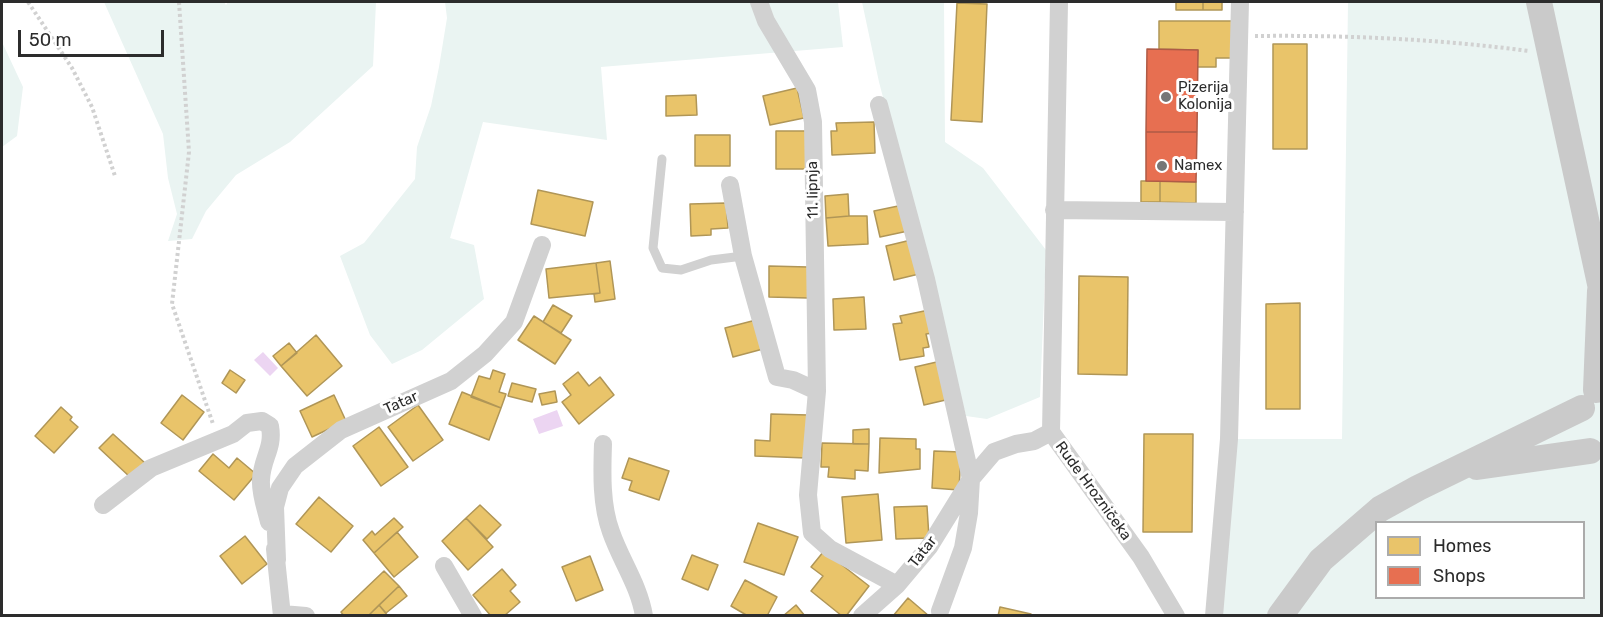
<!DOCTYPE html>
<html>
<head>
<meta charset="utf-8">
<style>
	body { margin:0 }
	#map { position:relative; width:1603px; height:617px; overflow:hidden; background:#fff; font-family:Rubik,sans-serif }
	canvas { display:block }
	.frame { position:absolute; inset:0; border:3px solid #2c2c2c; pointer-events:none }
	.legend { position:absolute; left:1375px; top:521px; width:210px; height:78px; box-sizing:border-box; background:#fff; border:2px solid #ababab; margin:0; padding:8px 10px; list-style:none; font-size:18px; color:#2c2c2c }
	.legend li { display:flex; align-items:center; gap:12px; height:30px }
	.legend b { width:30px; border:2px solid #ababab }
	.scale { position:absolute; left:18px; top:30px; width:146px; height:27px; box-sizing:border-box; border:3px solid #2c2c2c; border-top:0; padding-left:8px; font-size:18px; line-height:21px; white-space:nowrap; color:#2c2c2c; -webkit-text-stroke:4px #fff; paint-order:stroke }
</style>
</head>
<body>
<div id="map">
<canvas width="1603" height="617"></canvas>
<div class="frame"></div>
<ul class="legend">
<li><b style="height:16px;background:#e9c46a"></b>Homes</li>
<li><b style="height:16px;background:#e76f51"></b>Shops</li>
</ul>
<div class="scale">50 m</div>
</div>
<script>
const ctx = document.querySelector('canvas').getContext('2d');
ctx.lineJoin = 'round';
function paint(path, color) {
  ctx.fillStyle = color;
  ctx.fill(path, 'evenodd');
}
function trace(path, color, width, dash) {
  ctx.strokeStyle = color;
  ctx.lineWidth = width;
  ctx.lineCap = dash ? 'butt' : 'round';
  ctx.setLineDash(dash || []);
  ctx.stroke(path);
}
function drawText(font, color, halo, rows, align = 'center') {
  ctx.font = font + ' Rubik,sans-serif';
  ctx.lineWidth = 6;
  ctx.setLineDash([]);
  ctx.textBaseline = 'middle';
  ctx.strokeStyle = halo;
  ctx.fillStyle = color;
  for (const [text, x, y, turn = 0] of rows) {
    ctx.save();
    ctx.translate(x, y);
    ctx.rotate((+turn || 0) * Math.PI / 180);
    ctx.textAlign = isNaN(turn) ? turn : align;
    if (halo) ctx.strokeText(text, 0, 0);
    ctx.fillText(text, 0, 0);
    ctx.restore();
  }
}
const green = new Path2D(`
	M104,2H224L226,5L228,2H376L373,66L290,142L236,175L206,211L192,239L168,241L177,214L168,178L163,134Z
	M445,2H838L843,47L601,67L607,140L483,122L450,238L474,245L484,299L422,350L392,364L370,335L340,256L364,243L415,179L417,147L431,106L439,67L447,18Z
	M862,2H944L945,142L983,168L1046,250L1040,397L987,419L966,416L879,82Z
	M1348,2H1601V615L1214,616L1229,439H1342ZM1376,522H1584V598H1376Z
	M2,42L23,87L17,136L2,147Z`);
const water = new Path2D(`
	M263,352L278,368L270,376L254,360Z
	M557,410L563,426L539,434L533,419Z`);
const homes = new Path2D(`
	M1176,2H1203V10H1176Z
	M1203,2H1222V10H1203Z
	M957,3L987,4L982,122L951,120Z
	M1159,21H1232V58H1216V67H1197L1198,50L1159,49Z
	M1273,44H1307V149H1273Z
	M797,88L804,118L770,125L763,96Z
	M696,95L697,115L666,116V96Z
	M874,122L875,153L832,155L831,131H837L836,123Z
	M776,131H808L807,169H776Z
	M695,135H730V166H695Z
	M1141,181H1160V202H1141Z
	M1160,181L1196,182V203L1160,202Z
	M538,190L593,202L585,236L531,224Z
	M848,194L849,216L826,218L825,196Z
	M726,203L728,228L711,229V235L691,236L690,204Z
	M903,205L908,231L880,237L874,211Z
	M849,216H867L868,244L828,246L826,218Z
	M911,240L919,274L894,280L886,246Z
	M610,261L615,299L595,302L594,294L600,293L596,263Z
	M596,263L600,293L549,298L546,269Z
	M769,266L808,267V298L769,297Z
	M1079,276L1128,277L1127,375L1078,374Z
	M864,297L866,329L834,330L833,299Z
	M1300,303V409H1266V304Z
	M553,305L572,316L561,333L543,322Z
	M929,310L933,333L926,334L929,347L923,348L924,356L900,360L893,324L902,323L900,316Z
	M534,316L571,340L555,364L518,340Z
	M756,320L763,349L733,357L725,328Z
	M316,335L342,366L307,396L281,366Z
	M289,343L297,353L281,366L273,356Z
	M941,361L950,399L924,405L915,367Z
	M230,370L245,380L236,393L222,383Z
	M493,370L505,374L499,392L506,394L501,408L471,397L479,376L490,379Z
	M578,372L589,386L600,377L614,395L579,424L562,402L571,395L563,384Z
	M512,383L536,389L532,402L508,396Z
	M555,391L557,402L542,405L539,394Z
	M462,392L501,408L489,440L449,424Z
	M182,395L204,412L183,440L161,423Z
	M334,395L346,421L312,437L300,411Z
	M418,405L443,440L413,461L388,427Z
	M61,407L72,417L70,420L78,427L54,453L35,436Z
	M771,414L808,415L806,458L755,456V440L770,441Z
	M379,427L408,467L381,486L353,446Z
	M869,429V444H853V430Z
	M113,434L145,463L131,478L99,448Z
	M1144,434H1193L1192,532H1143Z
	M880,438L916,439V449H920V469L879,473Z
	M822,443L869,444L868,471L855,470V479L828,477L829,467H821Z
	M934,451L961,452L959,490L932,488Z
	M213,454L229,468L237,458L256,474L234,500L199,471Z
	M629,458L669,471L659,500L629,490L632,481L622,478Z
	M878,494L882,540L846,543L842,497Z
	M319,497L353,526L331,552L296,524Z
	M480,505L501,525L487,539L466,518Z
	M927,506L929,538L896,539L894,507Z
	M394,518L403,527L374,553L363,540L372,531L375,535Z
	M466,518L493,547L468,570L442,541Z
	M758,523L798,537L784,575L744,562Z
	M397,532L418,557L394,577L374,553Z
	M245,536L267,564L242,584L220,556Z
	M824,551L869,586L846,616H842L811,591L823,576L811,567Z
	M692,555L718,565L708,590L682,579Z
	M590,556L603,590L576,601L562,567Z
	M502,569L516,585L510,591L520,602L504,616H491L473,595Z
	M384,571L399,586L368,616H344L341,612Z
	M745,580L777,597L767,616H748L731,606Z
	M399,586L407,596L386,613L379,605Z
	M908,598L929,616H893Z
	M379,605L388,616H368Z
	M796,605L805,616H783Z
	M1000,607L1031,614V616H998Z`);
const shops = new Path2D(`
	M1147,49L1198,50L1197,132H1146Z
	M1146,132H1197L1196,182L1146,181Z`);
const path = new Path2D(`
	M28,2L72,68L92,107L115,176
	M179,2L189,152L172,304L213,424
	M1255,36C1347,35 1438,39 1529,51`);
const lane = new Path2D(`
	M662,159L653,248L662,268L681,270L711,260L743,256`);
const street = new Path2D(`
	M759,2L766,21L807,90L813,122L817,391L808,495L812,533L830,549L897,585
	M1059,2L1051,432L1141,557L1176,616
	M879,105L926,279L971,479L969,513L963,548L940,611
	M730,185L743,256L777,377L793,380L817,391
	M1054,210L1235,212
	M603,444C602,473 601,505 611,532C621,561 639,585 644,616
	M103,505L151,468L233,434L247,423L262,421L270,426C274,449 262,457 261,480C260,493 266,509 269,522
	M275,549L282,616
	M277,560L275,507L280,488L295,466L341,430L451,381L485,354L514,322L542,245
	M444,566L473,616
	M282,614L306,616
	M862,616L897,585L929,547L971,479L994,452L1016,444L1034,441L1051,432
	M1214,616L1229,439L1240,2`);
const secondary = new Path2D(`
	M1539,2L1602,293
	M1596,390L1600,291
	M1477,467L1590,451
	M1280,616L1321,560L1380,509L1418,488L1582,408`);
const markers = [
	[1166,97,6,"#767676"],
	[1162,166,6,"#767676"]
];
const poiNames = [
	["Pizerija",1178,88],
	["Kolonija",1178,105],
	["Namex",1174,166]
];
const streetNames = [
	["11. lipnja",813,190,-91],
	["Tatar",401,403,-24],
	["Rude Hrozničeka",1093,491,54],
	["Tatar",923,552,-52]
];
paint(green, '#eaf4f2');
paint(water, '#ecd5f2');
paint(homes, '#e9c46a');
trace(homes, '#b09657', 1.5);
paint(shops, '#e76f51');
trace(shops, '#af5b46', 1.5);
trace(path, '#d1d1d1', 4, [3, 3]);
trace(lane, '#d1d1d1', 9);
trace(street, '#d1d1d1', 18);
trace(secondary, '#cacaca', 26);
for (const [x, y, r, color] of markers) {
  const dot = new Path2D();
  dot.arc(x, y, r, 0, 2 * Math.PI);
  ctx.fillStyle = color;
  ctx.fill(dot);
  trace(dot, '#fff', 2);
}
drawText('15px', '#2c2c2c', '#fff', poiNames, 'left');
drawText('15px', '#2c2c2c', '#fff', streetNames);
</script>
</body>
</html>
